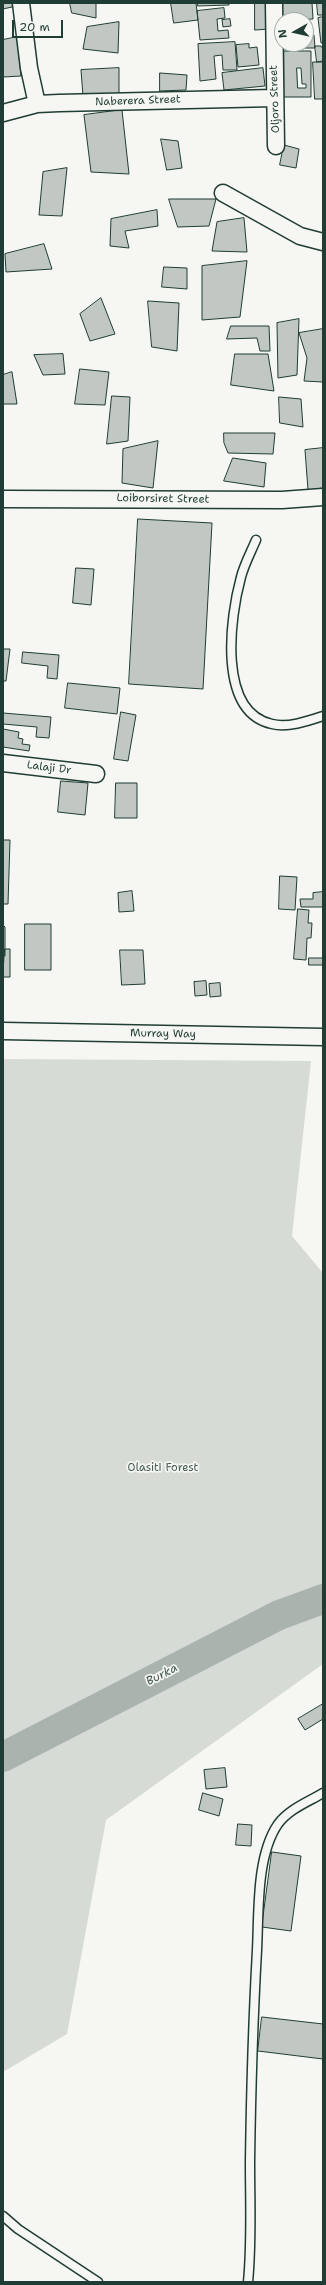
<!DOCTYPE html>
<html>
<head>
<meta charset="utf-8">
<style>
	body { margin:0 }
	#map { position:relative; width:326px; height:2285px; overflow:hidden; background:#f6f6f2; font-family:"Shantell Sans",sans-serif }
	canvas { display:block }
	.frame { position:absolute; inset:0; border:4px solid #1f3d34; pointer-events:none }
	.north { position:absolute; left:274px; top:12px; width:40px; height:40px; box-sizing:border-box; background:#f6f6f2; border:1px solid #a0aca6; border-radius:50%; rotate:262deg; font-size:11px; font-weight:700; line-height:16px; text-align:center; color:#1f3d34 }
	.north::after { content:''; display:block; margin:auto; width:14px; height:18px; background:#1f3d34; clip-path:polygon(50% 0,100% 100%,50% 72%,0 100%) }
	.scale { position:absolute; left:12px; top:20px; width:51px; height:18px; box-sizing:border-box; border:2px solid #1f3d34; border-top:0; padding-left:5px; font-size:12px; line-height:14px; white-space:nowrap; color:#1f3d34; -webkit-text-stroke:3px #f6f6f2; paint-order:stroke }
</style>
</head>
<body>
<div id="map">
<canvas width="326" height="2285"></canvas>
<div class="frame"></div>
<div class="north">N</div>
<div class="scale">20 m</div>
</div>
<script>
const ctx = document.querySelector('canvas').getContext('2d');
ctx.lineJoin = 'round';
function paint(path, color) {
  ctx.fillStyle = color;
  ctx.fill(path, 'evenodd');
}
function trace(path, color, width, dash) {
  ctx.strokeStyle = color;
  ctx.lineWidth = width;
  ctx.lineCap = dash ? 'butt' : 'round';
  ctx.setLineDash(dash || []);
  ctx.stroke(path);
}
function drawText(font, color, halo, rows, align = 'center') {
  ctx.font = font + ' "Shantell Sans",sans-serif';
  ctx.lineWidth = 3.5;
  ctx.setLineDash([]);
  ctx.textBaseline = 'middle';
  ctx.strokeStyle = halo;
  ctx.fillStyle = color;
  for (const [text, x, y, turn = 0] of rows) {
    ctx.save();
    ctx.translate(x, y);
    ctx.rotate((+turn || 0) * Math.PI / 180);
    ctx.textAlign = isNaN(turn) ? turn : align;
    if (halo) ctx.strokeText(text, 0, 0);
    ctx.fillText(text, 0, 0);
    ctx.restore();
  }
}
const green = new Path2D(`
	M3,1059L311,1061L292,1236L323,1273V1664L106,1820L67,2034L3,2072Z`);
const river = new Path2D(`
	M3,1757L279,1615L323,1599`);
const building = new Path2D(`
	M3,3H13L12,7L3,9Z
	M70,3H96V18L72,13Z
	M171,3H196L198,20L174,23Z
	M198,3H229V5L198,6Z
	M255,3H270V29L255,30Z
	M282,3H312L313,19L283,20Z
	M317,3H323V15H318Z
	M224,8L225,18L217,19L218,31L228,30L229,38L200,40L197,11Z
	M323,17V43H321L318,18Z
	M230,19L231,26L223,27L222,20Z
	M119,22L118,53L83,49L87,27Z
	M306,35H314L315,48H283V44H306Z
	M17,37L21,76L3,77V40Z
	M235,42L237,70H223L222,55L214,56L216,79L200,81L198,44Z
	M249,44V48L257,47L259,65L238,67L236,45Z
	M315,46H321L323,49V61L317,62Z
	M284,51H311V97H284ZM297,68H301L302,84H306V88H298Z
	M313,62H323V99H315Z
	M119,68V96H83L81,70Z
	M263,68L265,86L224,90L222,73Z
	M160,73L187,75L186,90L160,91Z
	M122,110L129,174L91,172L84,115Z
	M161,139L178,141L182,168L167,170Z
	M284,145L299,149L296,168L280,165Z
	M67,168L62,216L39,215L43,172Z
	M169,199H216L209,226L178,227Z
	M157,210L158,226L125,231L129,248L110,246L111,219Z
	M244,218L247,252L212,251L217,222Z
	M44,244L52,269L6,272L5,254Z
	M247,261L240,317L202,320V266Z
	M164,267L187,268V289L162,287Z
	M101,298L115,334L90,341L80,314Z
	M148,301L179,303L177,351L152,347Z
	M299,319L297,375L278,378L277,323Z
	M231,326H269L270,351H260L257,338L227,339Z
	M323,329V382L304,381L307,358L299,333Z
	M63,354L65,374L43,375L34,355Z
	M235,354H268L274,391L231,385Z
	M80,369L109,372L105,405L75,404Z
	M12,372L17,404H3V375Z
	M112,396L130,397L128,441L107,444Z
	M279,397L301,399L303,427L280,423Z
	M224,433H275L273,454L228,453L224,443Z
	M158,441L153,488L122,483L123,449Z
	M323,448V488L308,490L305,450Z
	M233,458L266,463L264,487L224,481Z
	M138,519L212,523L203,689L129,684Z
	M76,568L94,569L91,605L73,603Z
	M3,649H10L6,681H3Z
	M23,652L59,655L57,679L47,678L48,666L22,663Z
	M68,683L120,688L117,714L65,708Z
	M121,712L136,715L128,761L114,759Z
	M3,713L51,717L49,738L36,737L37,727L3,724Z
	M3,729L19,732L18,738L23,739L22,744L30,745L29,751L3,747Z
	M61,781L88,783L85,815L58,812Z
	M116,783H137V818H115Z
	M3,840H10L8,904H3Z
	M280,876L297,877L295,910L279,909Z
	M132,891L134,911L119,912L118,893Z
	M323,892V907H301L300,899H313V893Z
	M298,909L309,910L308,923H312L311,938H307L306,960L294,959Z
	M25,924H51V970H25Z
	M3,925L5,927V956H3Z
	M5,949H10V977H3Z
	M120,950H143L145,984L122,985Z
	M309,958H323V965H309Z
	M206,981L207,995L195,996L194,982Z
	M220,983L221,996L210,997L209,984Z
	M323,1704V1719L305,1730L298,1719Z
	M225,1768L227,1787L206,1789L204,1770Z
	M203,1793L223,1799L219,1816L199,1810Z
	M238,1824L252,1825L251,1846L236,1845Z
	M272,1852L301,1856L291,1931L262,1927Z
	M262,2017L323,2024V2059L258,2051Z`);
const lane = new Path2D(`
	M256,540C251,552 244,565 241,577C230,617 217,712 272,724C288,728 308,721 323,716
	M3,2216L18,2229L98,2282
	M248,2282C252,2242 250,2202 250,2161C251,2091 253,2021 257,1950C259,1912 256,1856 278,1824C289,1809 308,1802 323,1793`);
const street = new Path2D(`
	M21,3L29,68L37,104
	M274,3L276,146
	M3,113L37,104L59,103L274,98
	M223,193L300,236L323,242
	M3,499L282,500L323,497
	M3,763L96,774
	M3,1031L323,1037`);
const streetNames = [
	["Oljoro Street",275,99,-92],
	["Naberera Street",138,101,-2],
	["Loiborsiret Street",163,499,1],
	["Lalaji Dr",49,768,7],
	["Murray Way",163,1034,1]
];
const parkNames = [
	["Olasiti Forest",163,1468]
];
const waterNames = [
	["Burka",162,1675,-27]
];
paint(green, '#d6dbd6');
trace(river, '#aab3ae', 30);
paint(building, '#c1c8c3');
trace(building, '#1f3d34', 1);
trace(lane, '#1f3d34', 11);
trace(street, '#1f3d34', 19);
trace(lane, '#f6f6f2', 8);
trace(street, '#f6f6f2', 16);
drawText('11px', '#1f3d34', '#f6f6f2', streetNames);
drawText('11px', '#445d54', '#f6f6f2', parkNames);
drawText('italic 12px', '#425a52', '#f6f6f2', waterNames);
</script>
</body>
</html>
